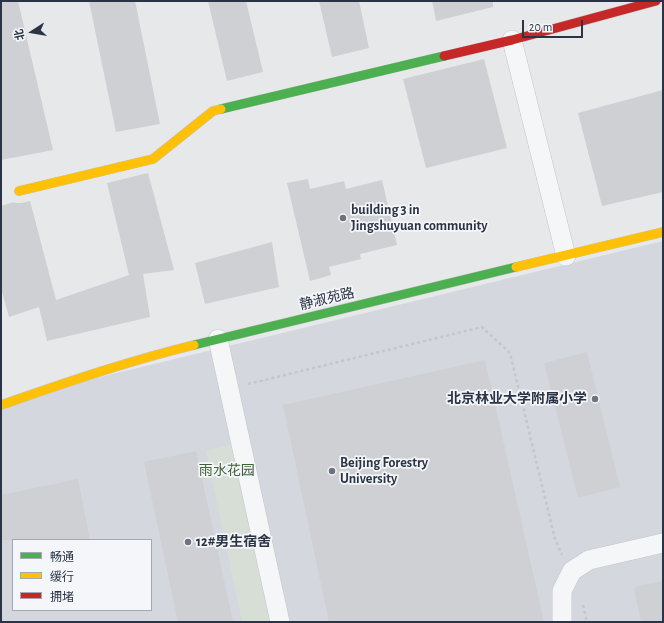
<!DOCTYPE html>
<html>
<head>
<meta charset="utf-8">
<style>
	body { margin:0 }
	#map { position:relative; width:664px; height:623px; overflow:hidden; background:#e6e8ea; font-family:"Alegreya Sans","Noto Sans SC",sans-serif }
	canvas { display:block }
	.frame { position:absolute; inset:0; border:2px solid #2b3445; pointer-events:none }
	.legend { position:absolute; left:12px; top:539px; width:140px; height:72px; box-sizing:border-box; background:#f4f6f9; border:1px solid #a4a8b1; margin:0; padding:5px 7px; list-style:none; font-size:12px; color:#2b3445 }
	.legend li { display:flex; align-items:center; gap:8px; height:20px }
	.legend b { width:20px; border:1px solid #a4a8b1 }
	.north { position:absolute; left:12px; top:12px; width:40px; height:40px; -webkit-text-stroke:3px #f4f6f9; paint-order:stroke; rotate:258deg; font-size:11px; font-weight:700; line-height:16px; text-align:center; color:#2b3445 }
	.north::after { content:''; display:block; margin:auto; width:14px; height:18px; background:#2b3445; clip-path:polygon(50% 0,100% 100%,50% 72%,0 100%) }
	.scale { position:absolute; left:522px; top:20px; width:61px; height:18px; box-sizing:border-box; border:2px solid #2b3445; border-top:0; padding-left:5px; font-size:12px; line-height:14px; white-space:nowrap; color:#2b3445; -webkit-text-stroke:3px #f4f6f9; paint-order:stroke }
</style>
</head>
<body>
<div id="map">
<canvas width="664" height="623"></canvas>
<div class="frame"></div>
<ul class="legend">
<li><b style="height:5px;background:#4caf50"></b>畅通</li>
<li><b style="height:5px;background:#ffc107"></b>缓行</li>
<li><b style="height:5px;background:#c62828"></b>拥堵</li>
</ul>
<div class="north">北</div>
<div class="scale">20 m</div>
</div>
<script>
const ctx = document.querySelector('canvas').getContext('2d');
ctx.lineJoin = 'round';
function paint(path, color) {
  ctx.fillStyle = color;
  ctx.fill(path, 'evenodd');
}
function trace(path, color, width, dash) {
  ctx.strokeStyle = color;
  ctx.lineWidth = width;
  ctx.lineCap = dash ? 'butt' : 'round';
  ctx.setLineDash(dash || []);
  ctx.stroke(path);
}
function drawText(font, color, halo, rows, align = 'center') {
  ctx.font = font + ' "Alegreya Sans","Noto Sans SC",sans-serif';
  ctx.lineWidth = 3.5;
  ctx.setLineDash([]);
  ctx.textBaseline = 'middle';
  ctx.strokeStyle = halo;
  ctx.fillStyle = color;
  for (const [text, x, y, turn = 0] of rows) {
    ctx.save();
    ctx.translate(x, y);
    ctx.rotate((+turn || 0) * Math.PI / 180);
    ctx.textAlign = isNaN(turn) ? turn : align;
    if (halo) ctx.strokeText(text, 0, 0);
    ctx.fillText(text, 0, 0);
    ctx.restore();
  }
}
const built = new Path2D(`
	M663,241V622H1V401ZM13,540H151V610H13Z`);
const green = new Path2D(`
	M239,442L276,622H242L206,451Z`);
const building = new Path2D(`
	M1,1H18L53,150L1,160Z
	M89,1H135L160,124L116,132Z
	M208,1H246L263,72L227,81Z
	M319,1H359L369,48L332,57Z
	M432,1H493V7L436,21Z
	M484,59L507,148L426,168L403,79Z
	M663,90V192L602,206L578,113Z
	M148,173L174,270L143,274L150,317L47,341L39,307L9,317L1,288V206L14,202L16,203H22L30,201L56,300L129,275L107,183Z
	M308,179L310,189L344,181L346,189L382,180L397,245L360,254L361,259L329,267L331,275L310,281L287,183Z
	M272,242L279,287L205,304L195,263Z
	M587,352L620,487L578,498L544,363Z
	M485,360L544,622H329L283,405Z
	M196,451L233,622H178L144,462Z
	M78,479L90,540H1V495Z
	M663,581V622H641L634,587Z`);
const path = new Path2D(`
	M248,384L482,327L510,353L555,539L562,555
	M583,605L587,622`);
const street = new Path2D(`
	M512,40L566,256
	M218,339L280,622
	M562,622V591L572,571L589,560L663,543`);
const fast = new Path2D(`
	M221,109L444,56
	M194,345L516,267`);
const slow = new Path2D(`
	M19,191L153,159L213,111L221,109
	M516,267L663,232
	M1,405C65,383 128,361 194,345`);
const jam = new Path2D(`
	M444,56L512,40L656,1`);
const markers = [
	[343,218,4,"#6c737f"],
	[595,399,4,"#6c737f"],
	[332,471,4,"#6c737f"],
	[188,542,4,"#6c737f"]
];
const poiNames = [
	["building 3 in",351,210],
	["Jingshuyuan community",351,226],
	["北京林业大学附属小学",587,399,"right"],
	["Beijing Forestry",340,463],
	["University",340,479],
	["12#男生宿舍",196,542]
];
const streetNames = [
	["静淑苑路",327,299,-13]
];
const parkNames = [
	["雨水花园",227,471]
];
paint(built, '#d4d7dd');
paint(green, '#d6ded6');
paint(building, '#ced0d3');
trace(street, '#c4c6c8', 20);
trace(fast, '#c4c6c8', 10);
trace(slow, '#c4c6c8', 10);
trace(jam, '#c4c6c8', 10);
trace(path, '#c5c6ca', 2.5, [3, 3]);
trace(street, '#f5f6f7', 19);
trace(fast, '#4caf50', 9);
trace(slow, '#ffc107', 9);
trace(jam, '#c62828', 9);
for (const [x, y, r, color] of markers) {
  const dot = new Path2D();
  dot.arc(x, y, r, 0, 2 * Math.PI);
  ctx.fillStyle = color;
  ctx.fill(dot);
  trace(dot, '#f4f6f9', 1.5);
}
drawText('bold 14px', '#2b3445', '#f4f6f9', poiNames, 'left');
drawText('14px', '#2b3445', '#f4f6f9', streetNames);
drawText('14px', '#3f6138', '#f4f6f9', parkNames);
</script>
</body>
</html>
